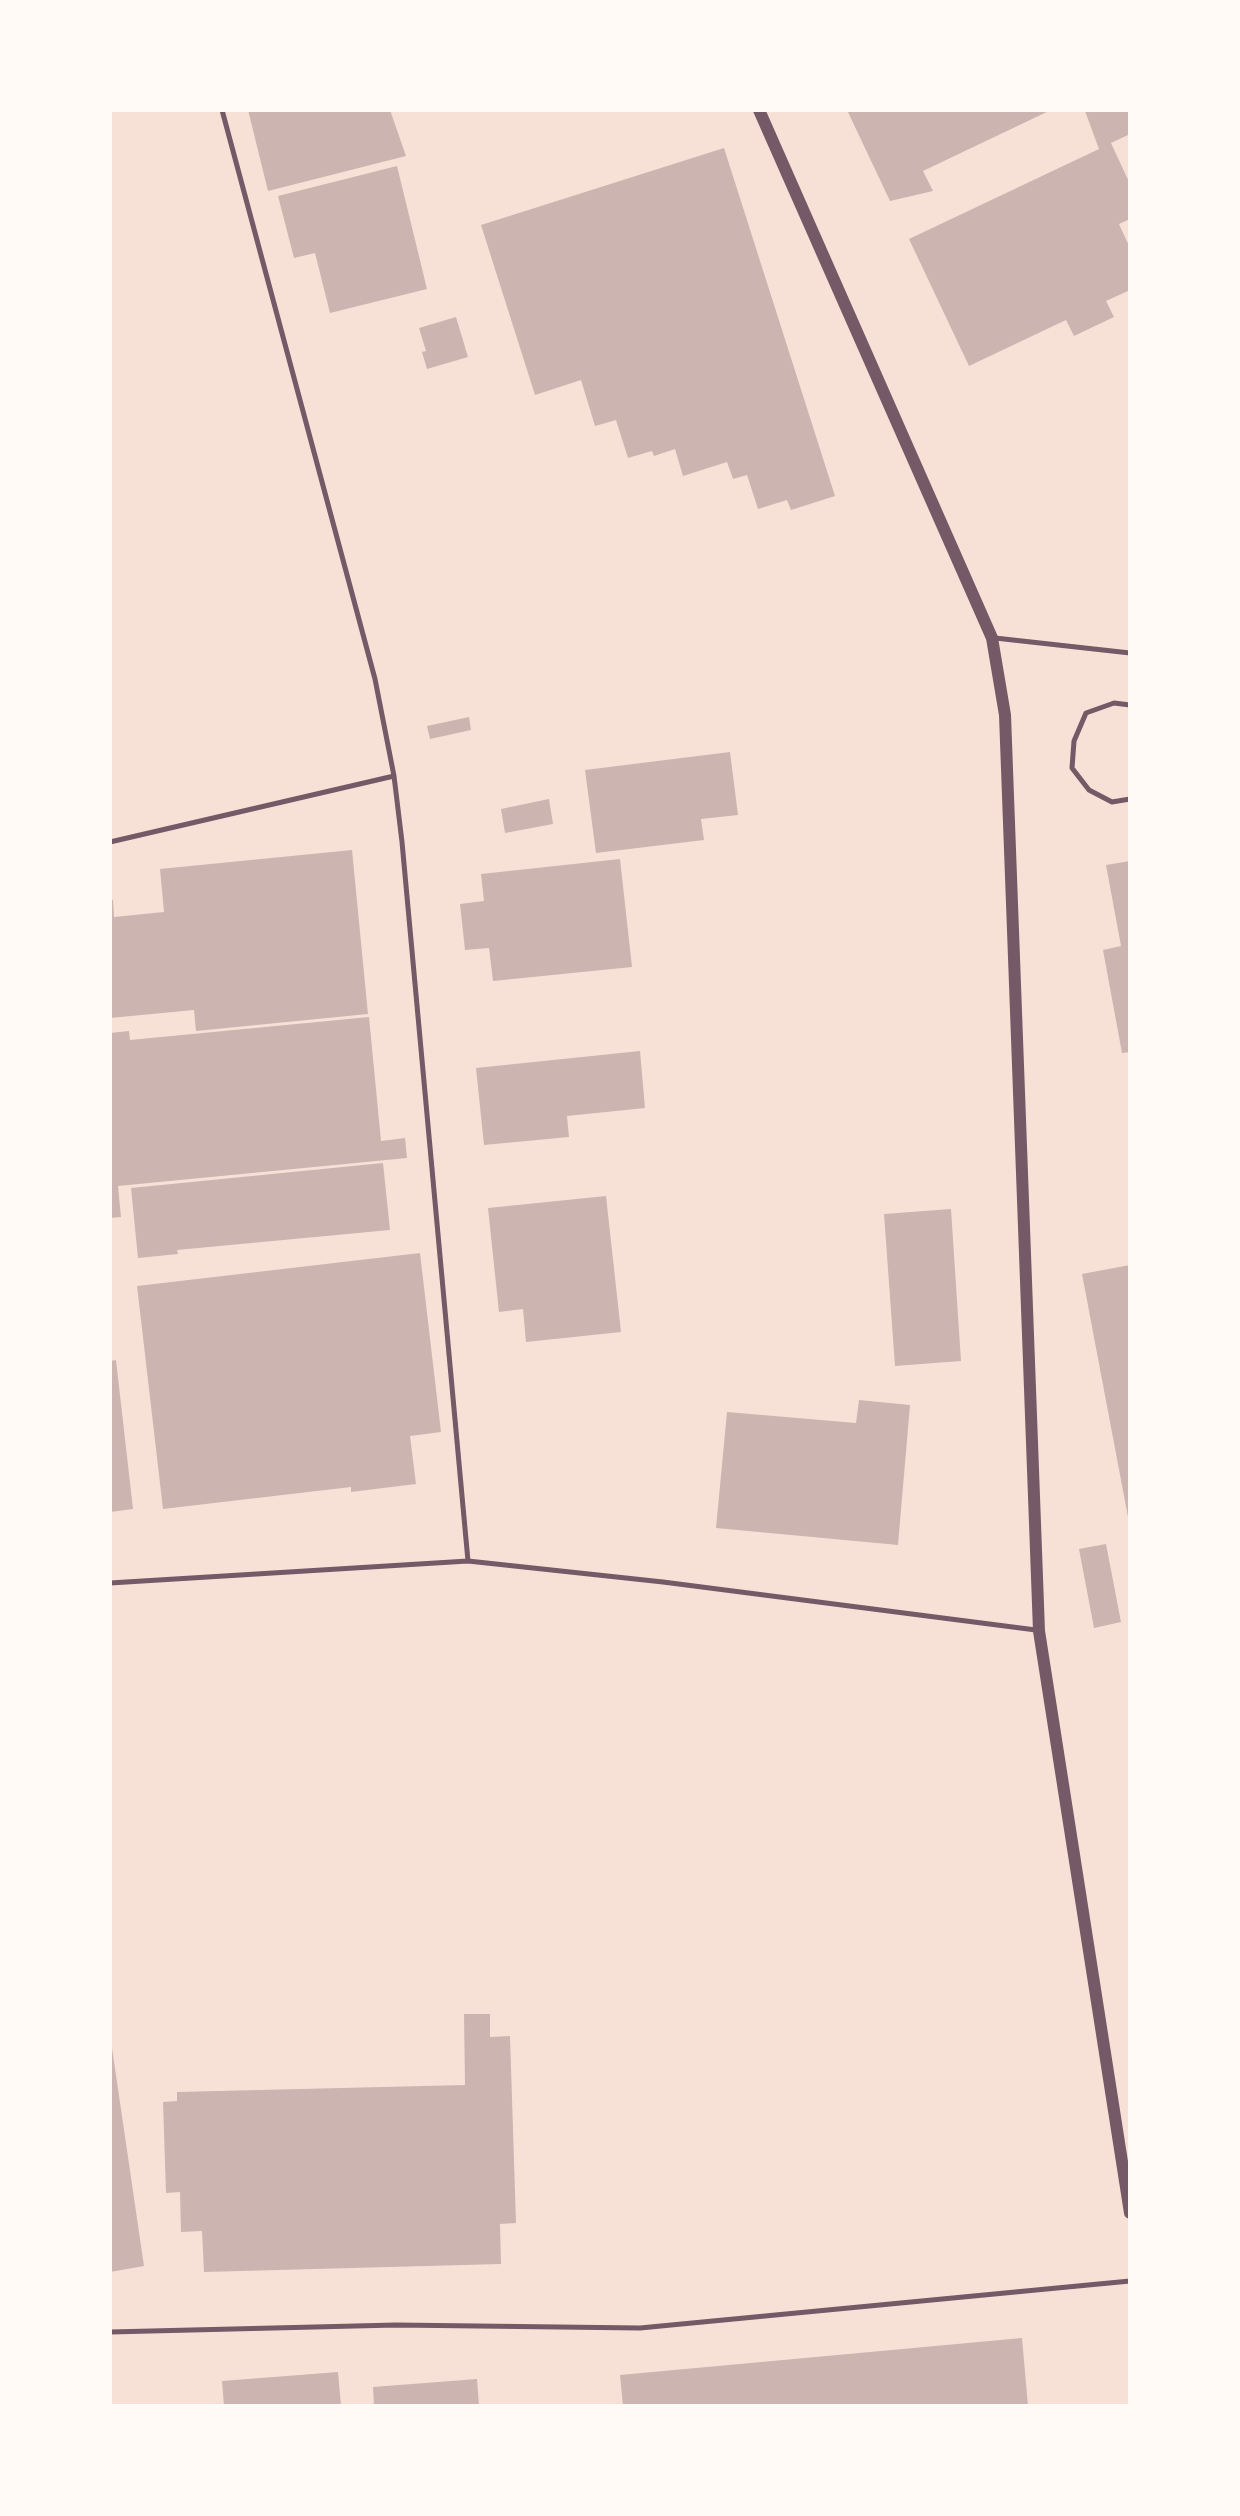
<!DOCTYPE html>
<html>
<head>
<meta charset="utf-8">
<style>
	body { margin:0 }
	#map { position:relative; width:1240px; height:2516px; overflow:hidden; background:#f7e1d7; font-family:Quicksand,sans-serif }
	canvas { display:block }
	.frame { position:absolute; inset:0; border:112px solid #fffaf5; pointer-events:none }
</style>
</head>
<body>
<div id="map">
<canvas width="1240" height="2516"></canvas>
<div class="frame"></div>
</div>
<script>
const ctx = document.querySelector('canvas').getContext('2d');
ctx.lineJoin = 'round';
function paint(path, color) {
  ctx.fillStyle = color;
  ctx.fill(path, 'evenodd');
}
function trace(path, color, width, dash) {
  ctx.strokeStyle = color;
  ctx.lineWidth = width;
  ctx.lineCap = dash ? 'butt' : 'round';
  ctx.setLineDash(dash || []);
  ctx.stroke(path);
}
const building = new Path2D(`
	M248,110H390L406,156L268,191Z
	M847,110H1051L923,171L933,191L890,201Z
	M1088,110H1130V134L1111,143L1130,184V219L1119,224L1130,248V290L1106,301L1114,317L1074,336L1066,320L969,366L909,239L1099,149L1085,111Z
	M724,148L835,496L791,510L787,500L758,509L747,475L733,479L727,462L683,476L675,449L654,456L652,451L628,458L616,420L595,426L581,380L535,395L481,225Z
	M397,166L427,289L330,313L315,253L294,258L278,196Z
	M456,317L468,357L427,369L422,352L426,351L419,328Z
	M469,717L471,730L430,739L427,726Z
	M730,752L738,815L701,819L704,840L596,853L585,770Z
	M549,799L553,824L505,833L501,809Z
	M352,850L368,1014L196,1031L194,1010L110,1018V900H113L114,917L164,912L160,869Z
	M620,859L632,967L493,981L489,948L465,950L460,904L484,901L481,874Z
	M1130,861V1052L1122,1053L1103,950L1121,946L1106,865Z
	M369,1017L381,1141L405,1138L407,1158L118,1186L121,1217L110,1218V1033L129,1031L130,1040Z
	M640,1051L645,1108L567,1116L569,1137L484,1145L476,1068Z
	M383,1163L390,1230L177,1250L178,1254L138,1258L131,1188Z
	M606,1196L621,1332L526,1342L523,1309L499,1312L488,1208Z
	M951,1209L961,1361L895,1366L884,1214Z
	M420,1253L441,1432L410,1436L416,1484L351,1492V1487L163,1509L137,1286Z
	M1130,1265V1516L1128,1517L1082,1274Z
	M116,1360L133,1509L110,1512V1361Z
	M859,1400L910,1405L898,1545L716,1528L727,1412L856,1423Z
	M1106,1544L1121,1622L1094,1628L1079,1549Z
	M464,2014H490V2037L510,2036L516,2223L500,2224L501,2264L204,2272L202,2231L181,2232L180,2192L166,2193L163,2102L177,2101V2092L465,2085Z
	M110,2048H112L144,2266L110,2272Z
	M1022,2338L1028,2406H623L620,2375Z
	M338,2372L341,2406H224L222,2381Z
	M477,2379L479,2406H374L373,2387Z`);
const service = new Path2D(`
	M222,110L375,679L394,776L402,842L468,1561
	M995,638L1130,653
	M1130,705L1114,703L1086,713L1074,741L1072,768L1089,790L1112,802L1130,799
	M110,842L394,776
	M110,1583L468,1561L663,1582L1036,1630
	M110,2332L396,2325L640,2328L1130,2281`);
const tertiary = new Path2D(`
	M759,110L992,638L1005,715L1039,1631L1130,2213`);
paint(building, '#ccb4b1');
trace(service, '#755966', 5);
trace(tertiary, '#755966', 12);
</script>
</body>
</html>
